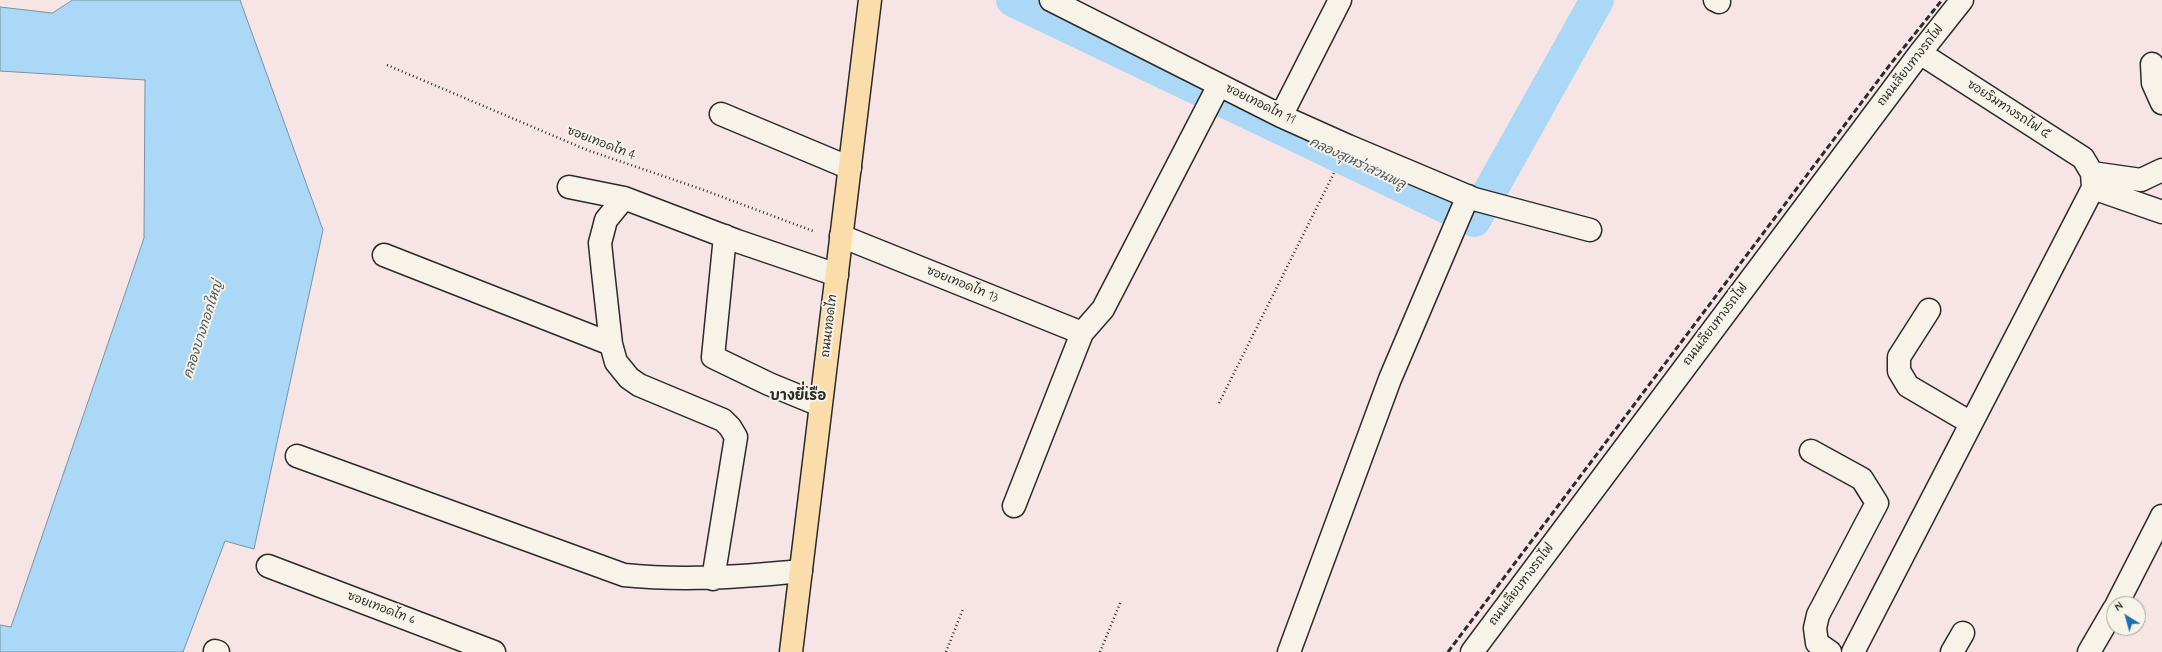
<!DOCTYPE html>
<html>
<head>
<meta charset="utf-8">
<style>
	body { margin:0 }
	#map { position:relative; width:2162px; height:652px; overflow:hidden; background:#f7e5e6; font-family:Mynerve,sans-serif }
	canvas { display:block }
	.north { position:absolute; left:2106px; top:596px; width:40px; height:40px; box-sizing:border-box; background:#f7f3e8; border:1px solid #a5a39c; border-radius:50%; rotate:323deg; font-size:11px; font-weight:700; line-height:16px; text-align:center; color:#2b2b2b }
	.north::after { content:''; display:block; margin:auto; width:14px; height:18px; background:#1f6fb2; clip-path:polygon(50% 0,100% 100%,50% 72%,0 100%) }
</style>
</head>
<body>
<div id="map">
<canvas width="2162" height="652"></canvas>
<div class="north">N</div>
</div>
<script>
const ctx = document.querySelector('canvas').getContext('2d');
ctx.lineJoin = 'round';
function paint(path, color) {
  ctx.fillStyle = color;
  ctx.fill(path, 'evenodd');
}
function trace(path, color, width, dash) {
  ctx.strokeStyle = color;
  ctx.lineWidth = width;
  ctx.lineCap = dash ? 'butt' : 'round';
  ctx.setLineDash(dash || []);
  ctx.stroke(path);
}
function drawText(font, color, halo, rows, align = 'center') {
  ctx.font = font + ' Mynerve,"Playpen Sans Thai",sans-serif';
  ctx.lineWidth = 4;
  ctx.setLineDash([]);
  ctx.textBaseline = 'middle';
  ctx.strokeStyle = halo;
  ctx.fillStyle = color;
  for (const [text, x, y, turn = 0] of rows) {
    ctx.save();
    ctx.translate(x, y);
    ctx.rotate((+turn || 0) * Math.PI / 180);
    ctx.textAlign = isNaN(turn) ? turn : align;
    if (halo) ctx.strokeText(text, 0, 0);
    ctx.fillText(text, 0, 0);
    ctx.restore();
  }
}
const water = new Path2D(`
	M73,0H240L323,230L254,549L225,541L183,652H0V625L11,627L144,238L145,80L0,71V7L52,13Z`);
const canal = new Path2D(`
	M1013,0L1474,220L1597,0`);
const path = new Path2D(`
	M387,65L587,150L701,189L813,231
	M1219,403L1335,171
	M946,652L963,609
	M1100,652L1121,601`);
const minor = new Path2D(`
	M1051,0L1281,116L1348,146L1474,199L1590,230
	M1715,0L1719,2
	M2152,64L2153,83L2162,103
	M721,114L850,168
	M1281,116L1340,0
	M2092,173L2141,180L2162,170
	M569,187L624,198
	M2093,188L2162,212
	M725,236L713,357L769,384L820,405
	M841,236L1082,333
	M384,255L611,344
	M1929,310L1899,357V371L1908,386L1971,423
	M1811,451L1862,479L1877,503L1818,615L1815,628L1817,643L1830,652
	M297,456L624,575C683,581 741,577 801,571
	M1014,506L1082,333L1103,309L1219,85
	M268,566L494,652
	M713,579L736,437L730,427L723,420L639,385L629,378L616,362L611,344L603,272L600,243L606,220L624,198L737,241L837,275
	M2117,604L2162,516
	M215,651L218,652
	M1289,652L1390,379L1468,196
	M1472,652L1920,53L1962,0
	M1853,652L2093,188L2092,173L2083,158L1920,53
	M1952,652L1963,633
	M2089,652L2114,609`);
const major = new Path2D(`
	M791,652L870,0`);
const rail = new Path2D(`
	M1448,652L1889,66L1942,0`);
const streetNames = [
	["ถนนเลียบทางรถไฟ",1911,66,-52],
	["ซอยเทอดไท 11",1260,105,26],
	["ซอยริมทางรถไฟ ๕",2008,110,33],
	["ซอยเทอดไท 4",601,144,21],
	["ซอยเทอดไท 13",962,285,22],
	["ถนนเลียบทางรถไฟ",1716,325,-53],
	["ถนนเทอดไท",830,326,-83],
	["ถนนเลียบทางรถไฟ",1522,585,-53],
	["ซอยเทอดไท 6",381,609,21]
];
const waterNames = [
	["คลองสุเหร่าสวนพลู",1357,164,25],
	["คลองบางกอกใหญ่",204,330,-72]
];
const quarterNames = [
	["บางยี่เรือ",798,397]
];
paint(water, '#aad8f6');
trace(water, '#7793a5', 1);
trace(canal, '#aad8f6', 34);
trace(minor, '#2b2b2b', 25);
trace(major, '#2b2b2b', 25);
trace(path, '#2b2b2b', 2.5, [1, 3]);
trace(minor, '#f7f3e8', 22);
trace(major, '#fbddab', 22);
trace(rail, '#2b2b2b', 3, [6, 3]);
drawText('12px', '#2b2b2b', '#f7f3e8', streetNames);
drawText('italic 13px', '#4b565e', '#f7f3e8', waterNames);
drawText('bold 14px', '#2b2b2b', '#f7f3e8', quarterNames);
</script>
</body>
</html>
